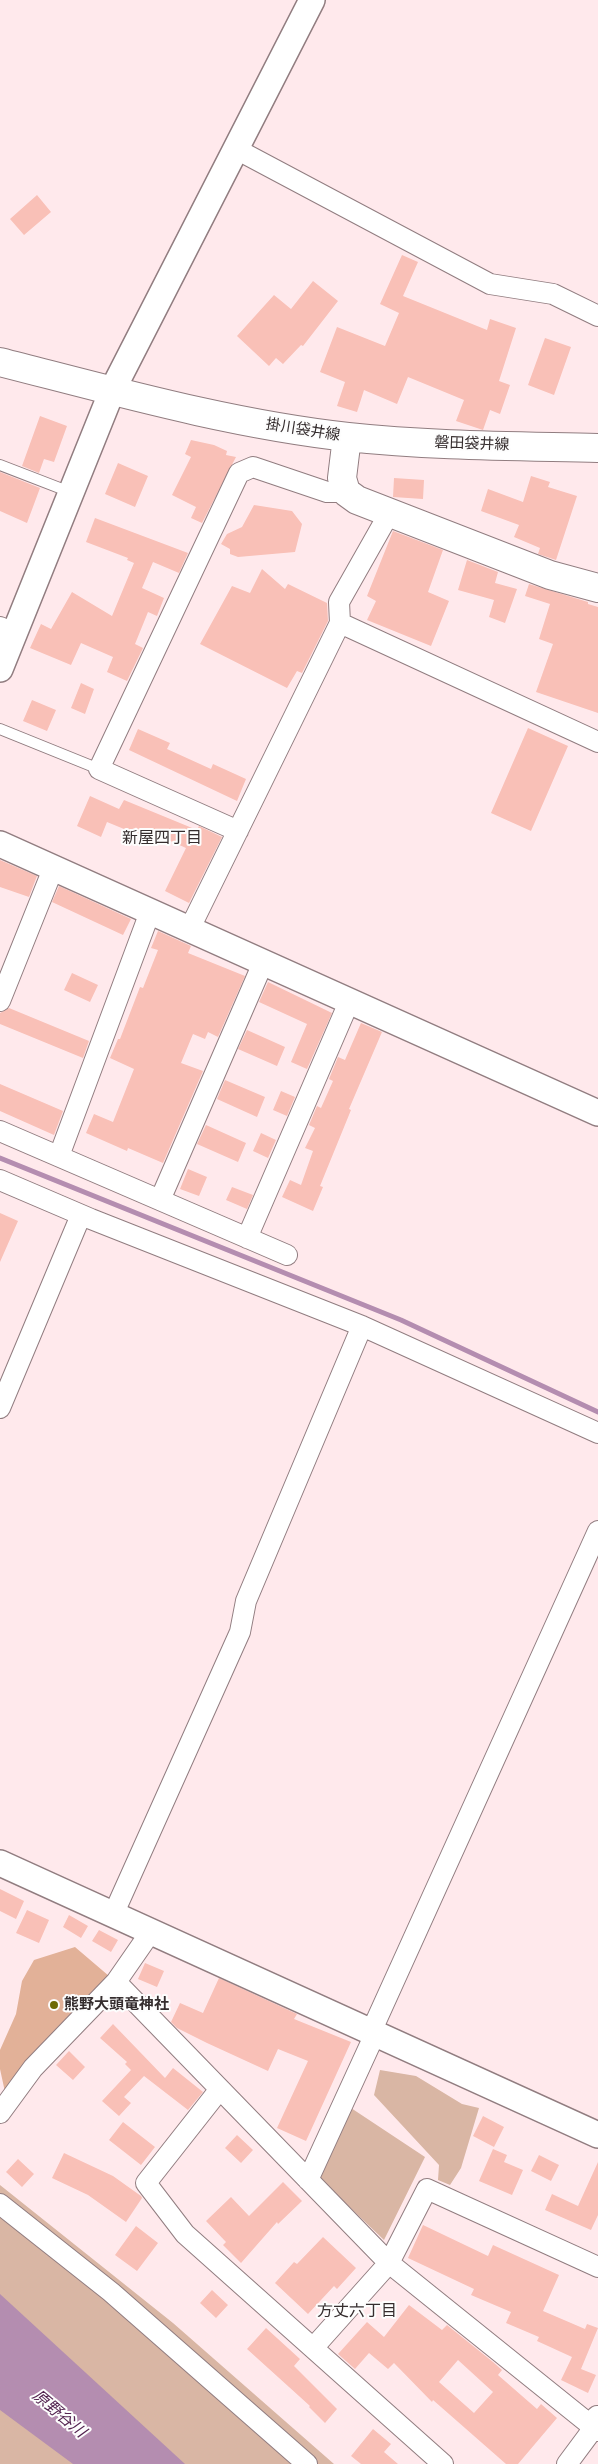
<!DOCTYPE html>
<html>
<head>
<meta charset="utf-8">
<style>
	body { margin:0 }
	canvas { display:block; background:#ffe9ec }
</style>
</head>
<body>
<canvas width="598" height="2464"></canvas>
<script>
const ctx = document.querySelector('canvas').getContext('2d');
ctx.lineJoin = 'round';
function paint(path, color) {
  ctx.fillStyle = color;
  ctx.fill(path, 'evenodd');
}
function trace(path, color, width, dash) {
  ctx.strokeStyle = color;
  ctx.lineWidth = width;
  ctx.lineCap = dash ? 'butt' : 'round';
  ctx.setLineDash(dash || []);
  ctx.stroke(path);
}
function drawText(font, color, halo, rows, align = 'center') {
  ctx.font = font + ' "IBM Plex Serif","Noto Sans JP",serif';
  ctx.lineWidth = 4;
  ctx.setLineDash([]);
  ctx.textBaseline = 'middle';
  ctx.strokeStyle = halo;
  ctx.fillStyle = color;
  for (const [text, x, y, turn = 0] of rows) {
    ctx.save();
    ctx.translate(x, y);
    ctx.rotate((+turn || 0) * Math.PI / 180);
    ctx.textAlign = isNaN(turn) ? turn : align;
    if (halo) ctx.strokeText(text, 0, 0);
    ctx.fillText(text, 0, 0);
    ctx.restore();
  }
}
const green = new Path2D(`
	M380,2070L416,2076L462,2104L479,2108L461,2168L450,2185L438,2180L439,2165L374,2095Z
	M351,2108L425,2157L384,2240L320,2179Z
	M0,2185L173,2323L334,2464H0Z`);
const forest = new Path2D(`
	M75,1947L116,1982L5,2092L0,2069V2050L16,2014L22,1981L34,1960Z`);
const water = new Path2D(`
	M0,2294L185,2464H73L0,2410Z`);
const stream = new Path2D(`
	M0,1158L401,1320L598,1412`);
const building = new Path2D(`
	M37,195L51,212L24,235L10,219Z
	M402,255L418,262L403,296L487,330L490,319L516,328L499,381L510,385L500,414L490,410L483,430L456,421L464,400L408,377L397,404L364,390L357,412L337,406L345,382L320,372L337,327L385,346L399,313L380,304Z
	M313,281L338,301L303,346L301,345L283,364L276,358L269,366L237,336L274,295L291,309Z
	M545,338L571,347L554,395L528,385Z
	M40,416L67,426L54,462L44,459L39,473L22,466Z
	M191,440L214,445L227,451L226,455L236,457L202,523L191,518L196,507L172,495L191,457L185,454Z
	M118,463L148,476L135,507L105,494Z
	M0,472L40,488L27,523L0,511Z
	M531,476L550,482L548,487L577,496L556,560L538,554L540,548L514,537L519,525L481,511L488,489L523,502Z
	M394,478L424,480L423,499L393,497Z
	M254,505L292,511L302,524L295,552L238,557L230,554V549L221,544L227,534L242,527Z
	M95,518L188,553L179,573L153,562L142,588L164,598L157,616L148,612L135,644L143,648L127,681L107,672L113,657L81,643L71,665L30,648L41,624L51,629L72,592L112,616L134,563L127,560L128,558L86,542Z
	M393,531L443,550L428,592L449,601L431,646L367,620L376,601L367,596Z
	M467,560L498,572L495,583L517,589L505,623L489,617L494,600L458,590Z
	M262,569L285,589L288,584L327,603L328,621L302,673L297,671L287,688L200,644L232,586L250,593Z
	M529,584L588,602V604L598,607V713L536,692L553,644L539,639L550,604L525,596Z
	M81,683L94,689L85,714L71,708Z
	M32,700L56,710L47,731L23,721Z
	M528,728L568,746L531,831L491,813Z
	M138,729L170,743L167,749L211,769L213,764L246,779L237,801L129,750Z
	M90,796L119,809L124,800L197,830L199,826L222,837L189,903L165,891L186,848L144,829L141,836L107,822L101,837L77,826Z
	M0,860L37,876L29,897L0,887Z
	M59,886L131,919L123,935L52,902Z
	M158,931L191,946L188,953L245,976L218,1037L208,1032L205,1039L193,1034L181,1063L203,1071L163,1163L128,1148L127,1151L86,1133L94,1114L113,1122L134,1069L110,1058L118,1039H120L140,987L143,988L158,950L151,948Z
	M72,973L98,985L90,1002L64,990Z
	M268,982L332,1013L307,1069L291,1062L307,1024L259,1002Z
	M9,1008L89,1041L83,1058L0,1024V1013Z
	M361,1023L382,1032L349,1109L351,1110L320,1186L323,1187L313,1211L282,1197L290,1180L301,1185L313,1151L305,1148L315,1128L309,1125L317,1106L321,1108L333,1081L329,1079L338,1057L345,1060Z
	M247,1030L285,1047L277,1066L238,1049Z
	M225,1080L265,1097L257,1117L217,1099Z
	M0,1084L63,1111L54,1135L0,1111Z
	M281,1091L295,1097L287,1116L273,1110Z
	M206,1125L246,1143L238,1162L197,1144Z
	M261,1133L276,1140L268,1158L253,1151Z
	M188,1169L207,1177L199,1196L180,1189Z
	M232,1187L253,1195L247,1209L226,1200Z
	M0,1213L18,1221L0,1262Z
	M0,1889L24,1901L16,1919L0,1911Z
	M27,1910L49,1920L39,1943L16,1933Z
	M69,1915L88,1926L81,1938L63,1927Z
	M99,1930L118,1940L111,1952L92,1941Z
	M145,1963L164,1971L157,1987L138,1979Z
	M219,1978L297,2014L294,2019L351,2042L306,2141L277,2128L308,2061L278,2049L268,2071L207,2043L177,2028L171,2022L180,2003L203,2013Z
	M113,2024L165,2078L173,2068L203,2092L188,2110L144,2076L124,2097L131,2103L119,2116L102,2101L131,2070L125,2064L127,2062L100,2038Z
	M69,2051L85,2067L73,2080L56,2065Z
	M483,2116L504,2127L494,2147L473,2136Z
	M123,2122L155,2147L141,2165L109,2140Z
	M237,2135L253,2150L241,2163L225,2148Z
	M493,2149L507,2155L504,2162L523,2170L512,2195L479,2181Z
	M64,2153L113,2176L141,2196L142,2198L126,2222L88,2195L52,2178Z
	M539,2155L559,2165L551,2181L531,2171Z
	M18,2159L34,2174L22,2187L6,2172Z
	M598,2162V2215L591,2230L545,2210L552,2194L578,2206Z
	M283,2182L302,2201L278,2224L277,2222L241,2263L223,2245L226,2242L206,2221L231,2197L249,2216Z
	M423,2225L488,2256L493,2245L559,2275L543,2311L585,2329L587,2324L598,2328L581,2369L596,2375L588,2393L561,2380L572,2357L537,2341L539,2337L506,2323L511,2312L471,2295L474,2289L408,2258Z
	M136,2226L158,2243L137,2271L115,2255Z
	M323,2237L356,2268L337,2289L334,2286L308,2314L275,2283L294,2262L297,2264Z
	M212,2290L228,2305L216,2318L200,2303Z
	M409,2305L442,2330L447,2325L493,2362L502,2370L498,2375L537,2409L541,2404L557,2418L518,2464H506L433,2400L432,2402L394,2363L388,2369L369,2353L355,2369L338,2354L367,2322L384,2337ZM458,2360L493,2392L474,2413L439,2382Z
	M266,2328L300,2359L294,2366L337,2409L325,2423L309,2407L310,2406L247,2349Z
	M373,2429L391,2444L384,2452L398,2464H361L351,2456Z`);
const service = new Path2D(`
	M0,465L70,492
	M0,729L99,769`);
const minor = new Path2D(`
	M236,149L490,284L553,294L598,316
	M340,623L339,602L390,512
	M0,627L14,633
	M238,831L99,769L239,473L253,467L327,492H346
	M189,930L340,623L598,742
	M0,1001L53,869
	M0,1131L287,1255
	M59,1156L150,912
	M0,1180L91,1219L362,1326L598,1433
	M160,1200L263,963
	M247,1238L349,1002
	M0,1408L81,1215
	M113,1915L240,1632L246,1601L362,1326
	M116,1982L389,2263L598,2431
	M371,2032L598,1531
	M220,2089L146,2183L185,2234L443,2464
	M0,2113L33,2068L116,1982L150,1933
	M308,2180L375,2034
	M0,2204L111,2292L307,2464
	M313,2348L389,2263L427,2189L598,2267
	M567,2464L593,2429L597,2416`);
const tertiary = new Path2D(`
	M0,669L112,391L312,0
	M0,844L598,1113
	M0,1863L598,2135`);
const secondary = new Path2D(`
	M0,362C114,391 230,424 348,437C431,446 515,446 598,448
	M347,437L342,478L346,492L357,500L550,575L598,588`);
const markers = [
	[54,2005,5,"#6e6a06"]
];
const streetNames = [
	["掛川袋井線",303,430,9],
	["磐田袋井線",472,444,2]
];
const poiNames = [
	["熊野大頭竜神社",64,2005]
];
const neighbourhoodNames = [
	["新屋四丁目",162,838],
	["方丈六丁目",357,2311]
];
const waterNames = [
	["原野谷川",59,2414,40]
];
paint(green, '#d9b6a4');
paint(forest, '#e2b198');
paint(water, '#b48db0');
trace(stream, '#b48db0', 5);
paint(building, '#f9c0b7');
trace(service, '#917d80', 12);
trace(minor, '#917d80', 22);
trace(tertiary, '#917d80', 28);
trace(secondary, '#917d80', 30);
trace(service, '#fff', 10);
trace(minor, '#fff', 20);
trace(tertiary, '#fff', 25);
trace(secondary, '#fff', 28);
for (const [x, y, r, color] of markers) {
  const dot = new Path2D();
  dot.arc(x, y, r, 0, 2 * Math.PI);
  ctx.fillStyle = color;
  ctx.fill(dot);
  trace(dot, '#fdfdfd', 2);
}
drawText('15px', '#352d2e', '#fdfdfd', streetNames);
drawText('bold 15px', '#352d2e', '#fdfdfd', poiNames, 'left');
drawText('16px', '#352d2e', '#fdfdfd', neighbourhoodNames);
drawText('italic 16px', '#532350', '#fdfdfd', waterNames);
</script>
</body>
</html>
